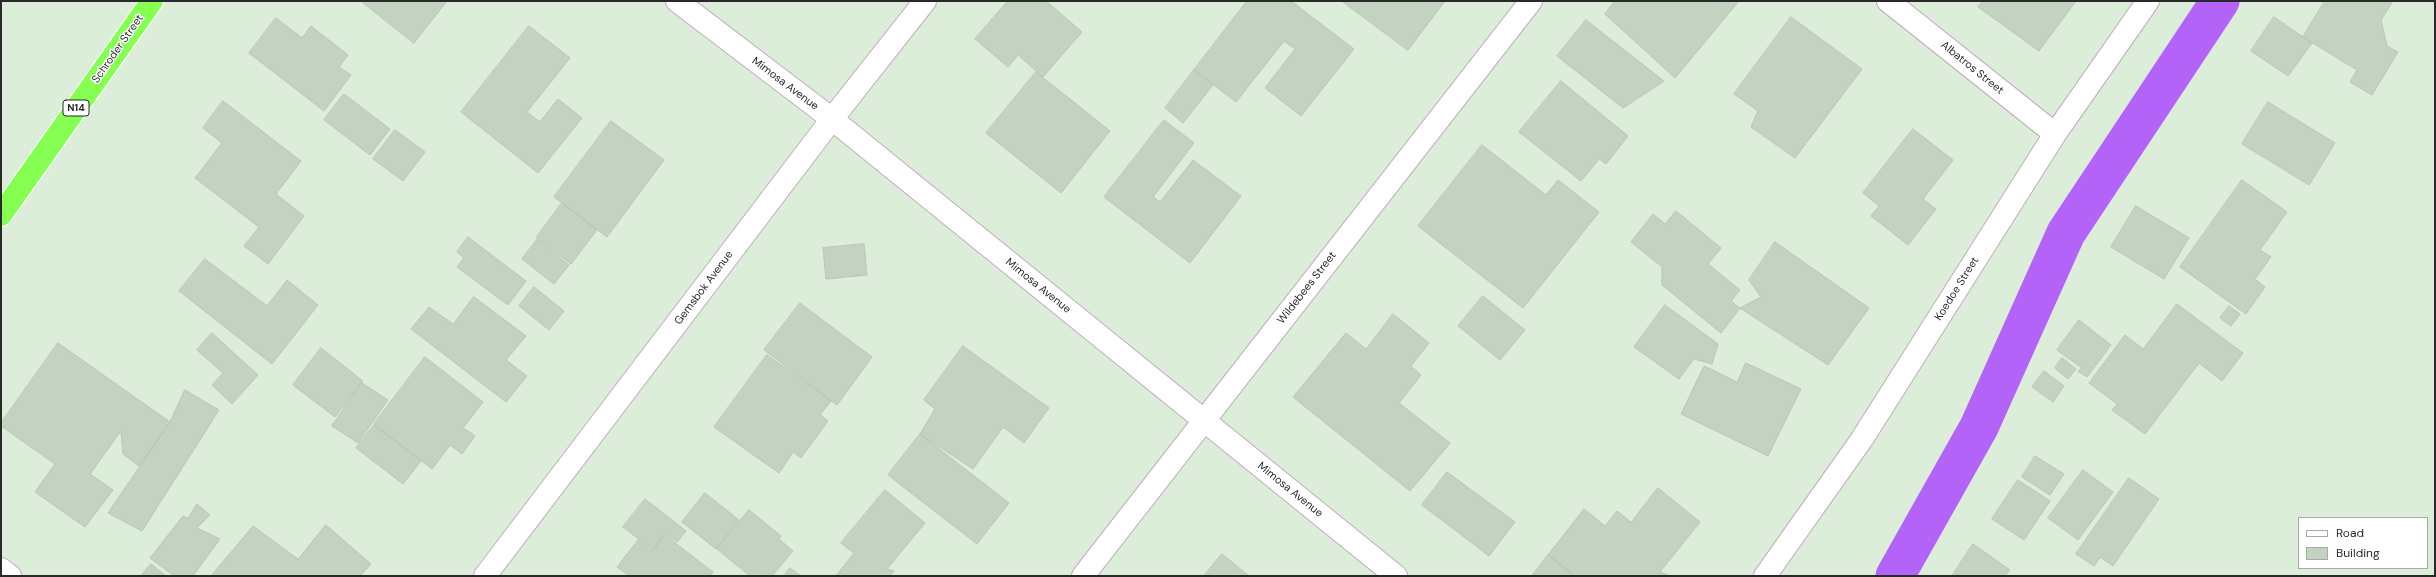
<!DOCTYPE html>
<html>
<head>
<meta charset="utf-8">
<style>
	body { margin:0 }
	#map { position:relative; width:2436px; height:577px; overflow:hidden; background:#dcedd9; font-family:"DM Sans",sans-serif }
	canvas { display:block }
	.frame { position:absolute; inset:0; border:2px solid #292929; pointer-events:none }
	.legend { position:absolute; left:2298px; top:517px; width:130px; height:52px; box-sizing:border-box; background:#fff; border:1px solid #a9a9a9; margin:0; padding:5px 7px; list-style:none; font-size:12px; color:#292929 }
	.legend li { display:flex; align-items:center; gap:8px; height:20px }
	.legend b { width:20px; border:1px solid #a9a9a9 }
</style>
</head>
<body>
<div id="map">
<canvas width="2436" height="577"></canvas>
<div class="frame"></div>
<ul class="legend">
<li><b style="height:5px;background:#fff"></b>Road</li>
<li><b style="height:11px;background:#c4d2c2"></b>Building</li>
</ul>
</div>
<script>
const ctx = document.querySelector('canvas').getContext('2d');
ctx.lineJoin = 'round';
function trace(path, color, width, dash) {
  ctx.strokeStyle = color;
  ctx.lineWidth = width;
  ctx.lineCap = dash ? 'butt' : 'round';
  ctx.setLineDash(dash || []);
  ctx.stroke(path);
}
function paint(path, color) {
  ctx.fillStyle = color;
  ctx.fill(path, 'evenodd');
}
function drawText(font, color, halo, rows, align = 'center') {
  ctx.font = font + ' "DM Sans",sans-serif';
  ctx.lineWidth = 3;
  ctx.setLineDash([]);
  ctx.textBaseline = 'middle';
  ctx.strokeStyle = halo;
  ctx.fillStyle = color;
  for (const [text, x, y, turn = 0] of rows) {
    ctx.save();
    ctx.translate(x, y);
    ctx.rotate((+turn || 0) * Math.PI / 180);
    ctx.textAlign = isNaN(turn) ? turn : align;
    if (halo) ctx.strokeText(text, 0, 0);
    ctx.fillText(text, 0, 0);
    ctx.restore();
  }
}
const canal = new Path2D(`
	M1895,576L1979,427L2066,233L2220,1`);
const building = new Path2D(`
	M361,1H447L414,43Z
	M1008,1H1046L1082,32L1043,77L1018,55L1008,67L975,39Z
	M1247,1H1291L1354,49L1301,116L1265,88L1295,49L1284,41L1236,102L1194,70Z
	M1342,1H1445L1408,50Z
	M1615,1H1739L1675,78L1605,14Z
	M1983,1H2076L2039,51L1978,7Z
	M2325,1H2393L2381,20L2387,46L2398,52L2372,95L2350,82L2357,70L2303,37Z
	M1791,17L1862,69L1795,158L1751,127L1758,111L1734,94Z
	M2274,17L2312,43L2288,76L2251,51Z
	M276,18L302,38L311,26L348,55L339,67L351,75L324,111L249,53Z
	M1586,20L1664,81L1623,108L1557,56Z
	M529,26L570,58L527,112L540,122L558,99L582,118L538,173L461,112Z
	M1194,70L1213,85L1183,123L1165,108Z
	M1036,72L1110,131L1061,193L986,133Z
	M1561,81L1628,136L1606,164L1599,159L1581,181L1519,132Z
	M344,94L390,129L370,155L324,120Z
	M223,101L301,161L276,194L304,216L268,264L244,246L259,227L195,178L222,143L203,128Z
	M2268,102L2335,143L2309,185L2242,144Z
	M1164,120L1194,143L1153,197L1160,202L1193,160L1241,196L1190,263L1104,197Z
	M611,121L664,160L607,237L554,197Z
	M1913,129L1953,160L1923,199L1936,209L1908,245L1871,216L1879,206L1863,193Z
	M395,130L425,152L403,181L373,159Z
	M1482,145L1546,195L1558,180L1599,212L1523,308L1418,226Z
	M2242,180L2287,212L2260,250L2271,257L2255,279L2265,287L2246,314L2180,267Z
	M562,203L597,230L571,264L536,238Z
	M2136,206L2189,238L2164,279L2111,247Z
	M1676,211L1721,248L1708,264L1740,290L1731,301L1740,308L1721,333L1662,285V267L1631,242L1653,214L1665,224Z
	M468,237L526,281L508,305L457,267L464,258L457,252Z
	M537,240L569,265L554,284L522,259Z
	M1775,242L1869,308L1828,365L1740,308L1761,297L1749,280Z
	M864,244L867,275L826,279L823,248Z
	M205,259L267,306L287,280L318,305L272,364L179,291Z
	M534,287L564,311L549,330L519,306Z
	M1483,296L1525,330L1500,360L1458,326Z
	M474,297L526,336L506,360L527,376L506,402L411,329L429,307L453,324Z
	M800,303L872,357L837,405L764,350Z
	M2177,304L2243,353L2222,381L2199,363L2145,434L2112,410L2117,404L2089,383L2125,335L2143,349Z
	M1665,305L1718,344L1712,364L1694,359L1679,379L1634,347Z
	M2229,306L2240,314L2231,326L2220,318Z
	M1393,314L1429,343L1411,366L1421,375L1399,403L1450,443L1410,491L1293,397L1346,333L1366,349Z
	M2079,320L2111,345L2087,377L2078,371L2082,368L2057,350Z
	M212,333L258,375L232,404L212,385L223,373L197,350Z
	M58,343L170,422L139,466L123,454L121,431L90,474L113,490L85,527L35,492L55,464L1,426V423Z
	M963,346L1049,408L1024,443L1003,427L973,469L920,434L935,409L924,400Z
	M321,348L363,381L335,417L293,385Z
	M767,355L831,401L820,415L828,421L801,458L793,452L779,473L714,427Z
	M425,357L483,402L463,428L475,436L462,454L450,445L432,469L374,424Z
	M2062,358L2076,369L2068,379L2055,368Z
	M1746,363L1801,389L1768,456L1681,414L1704,366L1737,382Z
	M2044,371L2064,386L2053,402L2032,387Z
	M362,383L388,400L358,443L332,426Z
	M185,390L219,410L142,531L108,513L170,422Z
	M374,425L421,461L403,484L356,448Z
	M920,434L1009,503L977,544L888,475Z
	M2035,456L2064,474L2050,495L2022,477Z
	M2083,470L2113,492L2078,540L2048,518Z
	M1447,472L1515,522L1489,556L1422,505Z
	M2129,478L2159,499L2113,566L2100,557L2094,566L2076,554Z
	M2018,480L2050,501L2024,540L1992,519Z
	M1658,488L1700,522L1660,572L1670,576H1575L1548,555L1584,509L1605,526L1617,511L1631,522Z
	M885,490L925,523L887,569L894,571L890,576H836L854,553L841,543Z
	M705,493L739,520L716,549L682,522Z
	M645,499L686,531L677,542L665,533L653,550L623,527Z
	M197,504L210,515L197,528L220,539L193,576H174L150,558L183,516L188,518Z
	M749,510L781,536L779,539L793,551L772,576H756L752,573L750,576L717,549Z
	M326,525L371,564L360,576H211L253,526L298,559Z
	M665,535L713,572L710,576H629L617,567L638,540L652,551Z
	M1973,544L2010,570L2005,576H1952Z
	M1222,554L1249,576H1204Z
	M1548,555L1576,576H1532Z
	M151,564L166,576H141Z
	M790,568L801,576H784Z`);
const minor = new Path2D(`
	M677,1L832,119L1396,576
	M1888,1L2055,134
	M1,569L10,576
	M485,576L832,119L925,1
	M1083,576L1531,1
	M1765,576L1862,439L2055,134L2148,1`);
const highway = new Path2D(`
	M1,215L152,1`);
const shields = [
	[76,108,26]
];
const shieldNames = [
	["N14",76,108]
];
const streetNames = [
	["Schroder Street",118,49,-55],
	["Albatros Street",1972,68,39],
	["Mimosa Avenue",785,84,37],
	["Mimosa Avenue",1038,286,39],
	["Gemsbok Avenue",704,288,-53],
	["Wildebees Street",1307,288,-52],
	["Koedoe Street",1957,289,-58],
	["Mimosa Avenue",1290,490,39]
];
trace(canal, '#b463f8', 39);
paint(building, '#c4d2c2');
trace(building, '#b5c8b3', 1);
trace(minor, '#bfaebd', 24);
trace(highway, '#fff', 24);
trace(minor, '#fff', 22);
trace(highway, '#84ff52', 22);
for (const [x, y, w] of shields) {
  const box = new Path2D();
  box.roundRect(x - w / 2, y - 8, w, 16, 3);
  ctx.fillStyle = '#fff';
  ctx.fill(box);
  trace(box, '#292929', 1);
}
drawText('bold 10px', '#292929', null, shieldNames);
drawText('11px', '#292929', '#fff', streetNames);
</script>
</body>
</html>
